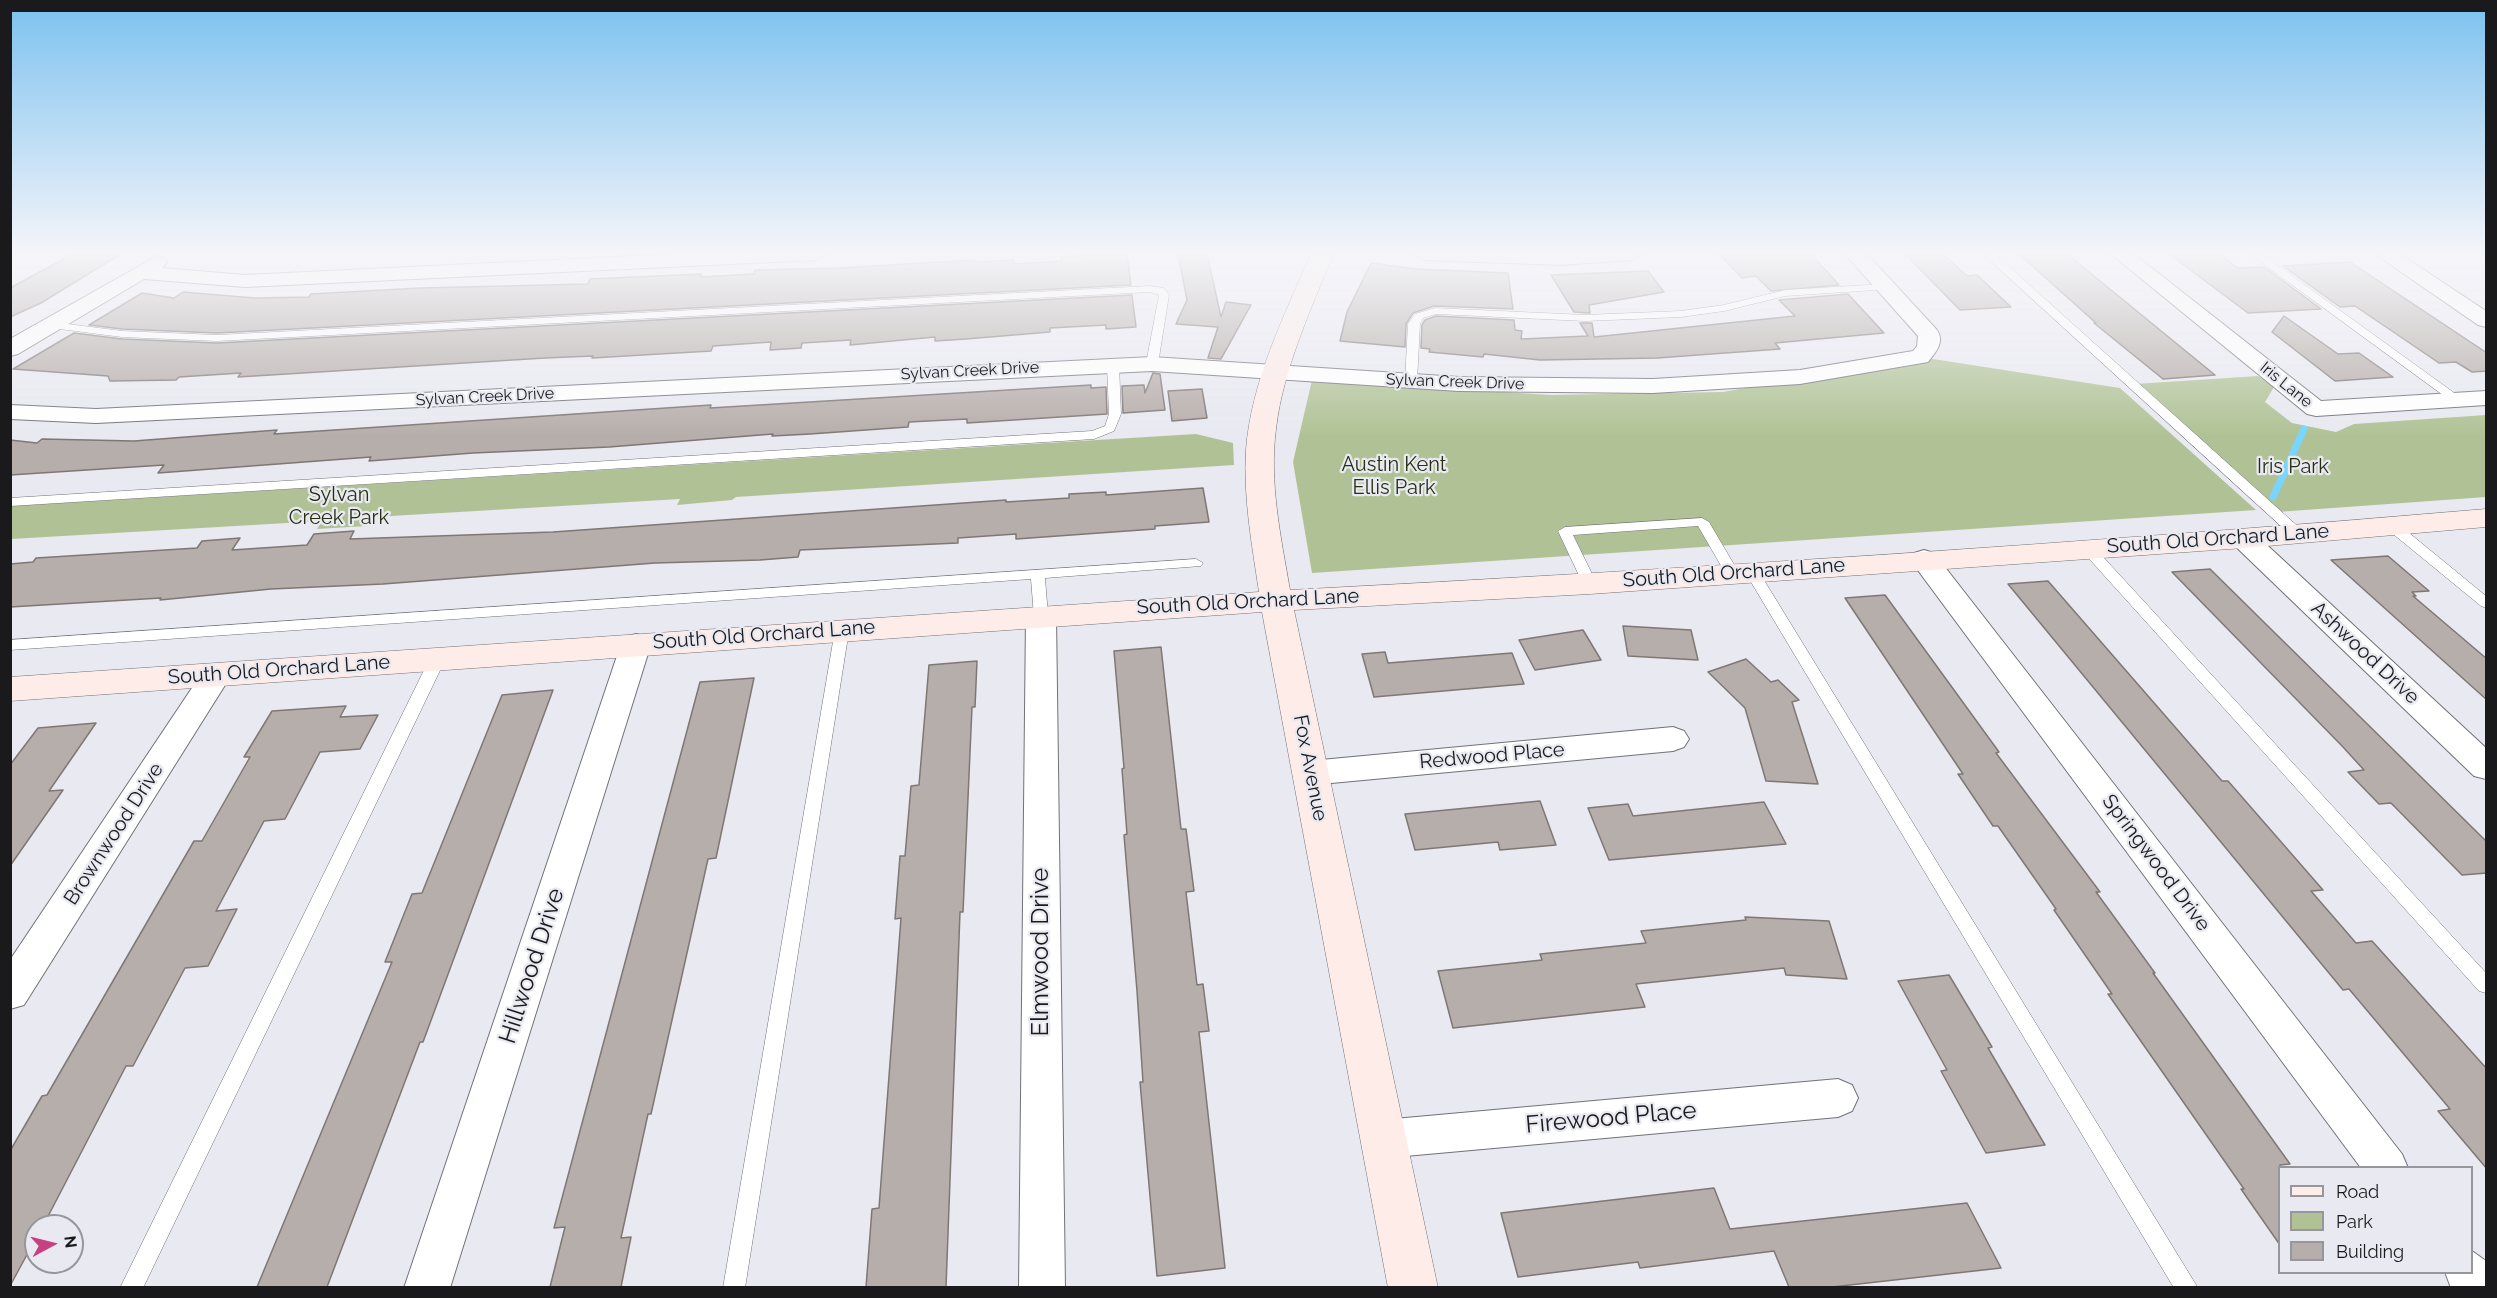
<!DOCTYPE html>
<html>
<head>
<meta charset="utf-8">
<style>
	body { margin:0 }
	#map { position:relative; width:2497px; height:1298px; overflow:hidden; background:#e9e9f1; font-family:Raleway,sans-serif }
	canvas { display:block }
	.frame { position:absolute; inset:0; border:12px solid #1a1a1d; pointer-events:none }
	.legend { position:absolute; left:2278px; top:1166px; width:195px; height:108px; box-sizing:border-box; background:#e9e9f1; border:2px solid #96969c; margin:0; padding:8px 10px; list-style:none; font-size:18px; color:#1a1a1d }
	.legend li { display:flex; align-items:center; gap:12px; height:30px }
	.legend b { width:30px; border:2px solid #96969c }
	.north { position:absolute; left:24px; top:1214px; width:60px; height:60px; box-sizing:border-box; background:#e9e9f1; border:2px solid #96969c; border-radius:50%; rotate:83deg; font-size:16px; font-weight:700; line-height:24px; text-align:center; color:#1a1a1d }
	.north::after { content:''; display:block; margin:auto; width:21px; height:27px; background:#c74080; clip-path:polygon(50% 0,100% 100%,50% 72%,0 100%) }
</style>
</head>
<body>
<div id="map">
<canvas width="2497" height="1298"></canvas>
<div class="frame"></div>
<ul class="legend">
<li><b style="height:8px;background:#feece8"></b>Road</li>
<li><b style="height:16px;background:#b0c295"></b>Park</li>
<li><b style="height:16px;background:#b6aeaa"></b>Building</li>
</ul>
<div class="north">N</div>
</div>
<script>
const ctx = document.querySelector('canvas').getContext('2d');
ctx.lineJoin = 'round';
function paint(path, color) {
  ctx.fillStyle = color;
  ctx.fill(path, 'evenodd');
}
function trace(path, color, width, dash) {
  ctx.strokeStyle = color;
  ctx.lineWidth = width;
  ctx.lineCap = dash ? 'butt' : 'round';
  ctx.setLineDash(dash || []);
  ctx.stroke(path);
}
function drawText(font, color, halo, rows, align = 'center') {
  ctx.font = font + ' Raleway,sans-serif';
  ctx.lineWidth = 4.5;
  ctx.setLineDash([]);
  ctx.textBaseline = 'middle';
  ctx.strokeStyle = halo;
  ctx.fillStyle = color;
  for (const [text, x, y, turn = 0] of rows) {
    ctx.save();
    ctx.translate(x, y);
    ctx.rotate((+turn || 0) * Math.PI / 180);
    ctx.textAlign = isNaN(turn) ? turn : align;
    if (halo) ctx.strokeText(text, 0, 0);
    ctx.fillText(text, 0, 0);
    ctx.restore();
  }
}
const green = new Path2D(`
	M1920,357L2120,388L2256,510L1312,573L1293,462L1312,380L1551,395L1723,392Z
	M2258,376L2274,387L2265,402L2292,423L2336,432L2354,424L2486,415V497L2277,512L2135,384Z
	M1196,434L1233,443L1234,465L736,497L732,500L677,505L680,499L374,517L367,526L317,529L322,521L11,539V506Z`);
const stream = new Path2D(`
	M2273,497L2304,429`);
const building = new Path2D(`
	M73,254H121L41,303L10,317V288Z
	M1127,254L1131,285L217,333L122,329L89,325L142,293L174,298L183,292L255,298L309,297L311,294L420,288L588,284L590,279L701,274L700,277L754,274L755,270L839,268L974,260V262L1014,260V264L1061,261V257Z
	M1178,254H1207L1221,317L1226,302L1251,305L1221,359L1208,358L1218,327L1176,324L1187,300Z
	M1719,254H1811L1839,285L1771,291L1756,276L1742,278Z
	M1905,254H1943L1967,276L1977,275L2011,307L1960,310Z
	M2019,254H2067L2215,375L2163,379L2094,323H2096Z
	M2169,254H2219L2238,268L2264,267L2321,309L2248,313Z
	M2350,262L2487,353V371L2472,372L2456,362L2439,363L2355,306L2340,307L2283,266Z
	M1371,263L1416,269L1508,273L1513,309L1434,306L1413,313L1406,324L1405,347L1340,341L1347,312Z
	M1648,271L1664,292L1589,305L1590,313L1574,312L1551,275Z
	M1848,294L1884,333L1775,343L1780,349L1657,358L1540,360L1484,354L1483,357L1429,352L1430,349L1421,348L1422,325L1425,320L1436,316L1514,320L1515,330L1522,331L1521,339L1588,336L1580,323H1592L1594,337L1795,316L1779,300Z
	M1132,295L1136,327L1106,329V325L1050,328V332L966,339L935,341V337L850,345L851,340L802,343L801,348L770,350L771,342L713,346L711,351L592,358L593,356L545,358L238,377L241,373L179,377L176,380L110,381L108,376L13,369L74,333L122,339L217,343Z
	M2284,316L2338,354L2359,353L2393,377L2335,381L2272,332Z
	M1153,373L1160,374L1165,410L1123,413L1122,386L1144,385L1145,393Z
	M1091,385V388L1106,387L1107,414L967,423V419L909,422L908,427L810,434L772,436L773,434L609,447L473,453L369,461L371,457L158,473L164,465L10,475V440L37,443L42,439L134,441L277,430L274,434L711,405L710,408Z
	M1202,389L1207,418L1172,421L1168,391Z
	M1203,488L1209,522L1155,526V529L1016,539V534L958,538V543L800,550L798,557L760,560L655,563L383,584L271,589L160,600L161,598L10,607V564L33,562L36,558L197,548L202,541L240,538L232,550L307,545L314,534L354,531L350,539L553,532L1006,500V502L1069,498V494L1106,492V495Z
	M2388,556L2429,591L2412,592L2416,596H2413L2487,659V700L2331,560Z
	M2210,569L2487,842V873L2462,875L2391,803L2379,804L2348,772L2364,770L2343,747L2172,572Z
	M2048,581L2222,781H2228L2323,890L2311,891L2356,943L2372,941L2487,1069V1169L2438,1111L2450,1109L2349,989L2343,990L2008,584Z
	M1885,595L1999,752L1996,753L2100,892H2096L2155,973H2153L2290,1164L2280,1165V1245L2241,1189H2244L2108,994H2112L2054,910L2056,909L1998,826H1993L1958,774H1963L1845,598Z
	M1623,626L1691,630L1698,660L1628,656Z
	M1583,630L1601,660L1535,670L1519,640Z
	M1161,647L1181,829H1186L1194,891L1186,892L1197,985L1203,984L1209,1031L1199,1032L1225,1268L1157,1276L1140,1082H1143L1137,991L1124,835L1127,834L1122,769L1124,768L1114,651Z
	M1385,652L1388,663L1512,653L1524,684L1374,697L1362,654Z
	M1746,659L1771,682L1778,680L1799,700L1792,702L1818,784L1766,781L1745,708L1708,672Z
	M977,661L975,707H972L963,912H960L946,1287H866L872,1209L879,1208L901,918L895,919L900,856H905L911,786L919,785L929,665Z
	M754,678L716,858L708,859L651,1114H648L621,1238L631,1237L621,1287H550L565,1227L554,1228L700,682Z
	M553,690L423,1042H420L327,1287H257L392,962H385L412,894L422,893L502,695Z
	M346,706L340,717L378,715L360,749L320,752L285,819L264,821L216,911L237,909L208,966L185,968L133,1066H126L43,1226H36V1238L10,1286V1151L42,1096L47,1095L194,841H202L250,757H244L272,711Z
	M96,723L49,791L63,790L10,866V765L38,728Z
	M1540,801L1556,845L1500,850L1498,842L1415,850L1405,814Z
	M1764,802L1786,844L1609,860L1588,808L1628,804L1633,816Z
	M1745,917L1829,921L1847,979L1786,975L1784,968L1636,984L1645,1007L1453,1028L1438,971L1542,960L1540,954L1646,943L1641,931L1746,920Z
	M1949,975L1992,1047L1988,1048L2045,1145L1986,1153L1941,1071L1947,1070L1898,981Z
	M1714,1188L1730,1229L1967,1203L2001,1268L1832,1287H1789L1774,1251L1640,1268L1638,1262L1518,1277L1501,1213Z`);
const lane = new Path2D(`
	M1983,254H1995L2303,531L2305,534L2303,537H2293Z
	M2250,254H2262L2464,400L2462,403H2454Z
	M1886,284L1890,285V289L1785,296L1724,311L1681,317L1585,321L1436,314L1423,318L1420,324L1417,381L1411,385L1405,381L1408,324L1415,314L1435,308L1585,315L1681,311L1724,305L1785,290Z
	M1150,286L1164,288L1169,295L1158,364L1152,367L1146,364L1159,295L1150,292L217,341L122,337L52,328L46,325L52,322L122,331L217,335Z
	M1113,362L1119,365L1121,414L1114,431L1094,439L10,506V498L1092,431L1105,426L1109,414L1107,365Z
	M1702,518L1709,522L1739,573L1737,576H1727L1698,526L1573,535L1597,584L1590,589L1583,584L1558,531L1565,527Z
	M2392,522L2397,523L2486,596V608L2481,606L2387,529L2385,526Z
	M2088,545L2093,546L2486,973V993L2479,991L2083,552L2081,549L2083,546Z
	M1196,559L1203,563L1201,566L1045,578L1048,616L1041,621L1034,616L1031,579L10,650V640Z
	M1752,568L1759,572L2198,1288H2174L1745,572Z
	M842,625L849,630L745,1288H723L835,630Z
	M438,653L446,658L143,1288H120L430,658Z`);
const street = new Path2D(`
	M676,254H826L816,260L245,287L144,279L18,354L10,356V339L157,256L164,258L167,262L162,268L245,275Z
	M1414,254H1641L1631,260L1561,265L1424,260Z
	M1845,254H1867L1937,330C1945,342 1936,352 1928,362L1800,384L1653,393L1459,391L1152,371L96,423L10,419V405L96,409L1152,357L1459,377L1653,379L1800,370L1913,351L1917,346L1918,336Z
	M2111,254H2134L2321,401L2486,391V405L2316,416L2307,414Z
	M2375,254H2400L2486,311V327L2478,325Z
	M2244,531L2254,533L2486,748V779L2474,776L2234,545L2230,539L2234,533Z
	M1924,550L1934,553L2402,1154L2408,1168H2361L1914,565L1910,559L1914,553Z
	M1041,606L1051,609L1056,616L1065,1288H1019L1026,616L1031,609Z
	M636,634L647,637L651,644L450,1288H404L621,644L625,637Z
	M217,664L228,667L232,674L24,1005L10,1009V960L206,667Z
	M1673,727L1684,731L1689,739L1684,747L1673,751L1310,785L1298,782L1294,773L1298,764L1310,761Z
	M1838,1079L1852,1085L1858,1098L1852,1111L1838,1117L1383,1158L1368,1153L1362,1139L1368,1125L1383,1120Z
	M2472,1251L2486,1261V1288H2451L2445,1272H2472Z`);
const secondary = new Path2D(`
	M1311,254H1333C1311,310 1283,369 1276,429C1269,483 1281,537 1290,590C1689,569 2088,543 2486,509V527L2244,548L1590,594L1294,610L1438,1288H1388L1262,612L10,701V677L1259,592C1252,545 1243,497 1246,450C1251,382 1284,316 1311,254Z`);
const farStreetnames = [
	["Sylvan Creek Drive",970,371,-3],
	["Sylvan Creek Drive",1455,382,2],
	["Iris Lane",2286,385,39],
	["Sylvan Creek Drive",485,397,-3]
];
const parkNames = [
	["Austin Kent",1394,465],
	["Ellis Park",1394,488],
	["Iris Park",2293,467],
	["Sylvan",339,495],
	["Creek Park",339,518]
];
const streetNames = [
	["South Old Orchard Lane",2218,539,-4],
	["South Old Orchard Lane",1734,573,-4],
	["South Old Orchard Lane",1248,602,-3],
	["South Old Orchard Lane",764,635,-4],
	["Ashwood Drive",2365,653,43],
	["South Old Orchard Lane",279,670,-4],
	["Redwood Place",1492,756,-5],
	["Fox Avenue",1310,768,79],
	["Brownwood Drive",114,834,-57],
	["Springwood Drive",2156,863,53]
];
const nearStreetnames = [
	["Elmwood Drive",1041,952,-90],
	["Hillwood Drive",532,966,-72],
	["Firewood Place",1611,1118,-5]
];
paint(green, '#b0c295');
trace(stream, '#78d5fd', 7);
paint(building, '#b6aeaa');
trace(building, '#7f7774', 1.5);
trace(lane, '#717178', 1);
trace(street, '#717178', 2);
trace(secondary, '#717178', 1);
paint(lane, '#fff');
paint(street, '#fff');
paint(secondary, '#feece8');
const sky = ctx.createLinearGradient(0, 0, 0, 436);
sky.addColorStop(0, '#7bc1f0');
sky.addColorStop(0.58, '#f5f5f9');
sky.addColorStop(1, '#f5f5f900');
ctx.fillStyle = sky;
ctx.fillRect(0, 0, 2497, 436);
drawText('16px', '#1a1a1d', '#e9e9f1', farStreetnames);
drawText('20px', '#253010', '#e9e9f1', parkNames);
drawText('20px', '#1a1a1d', '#e9e9f1', streetNames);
drawText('24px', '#1a1a1d', '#e9e9f1', nearStreetnames);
</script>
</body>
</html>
